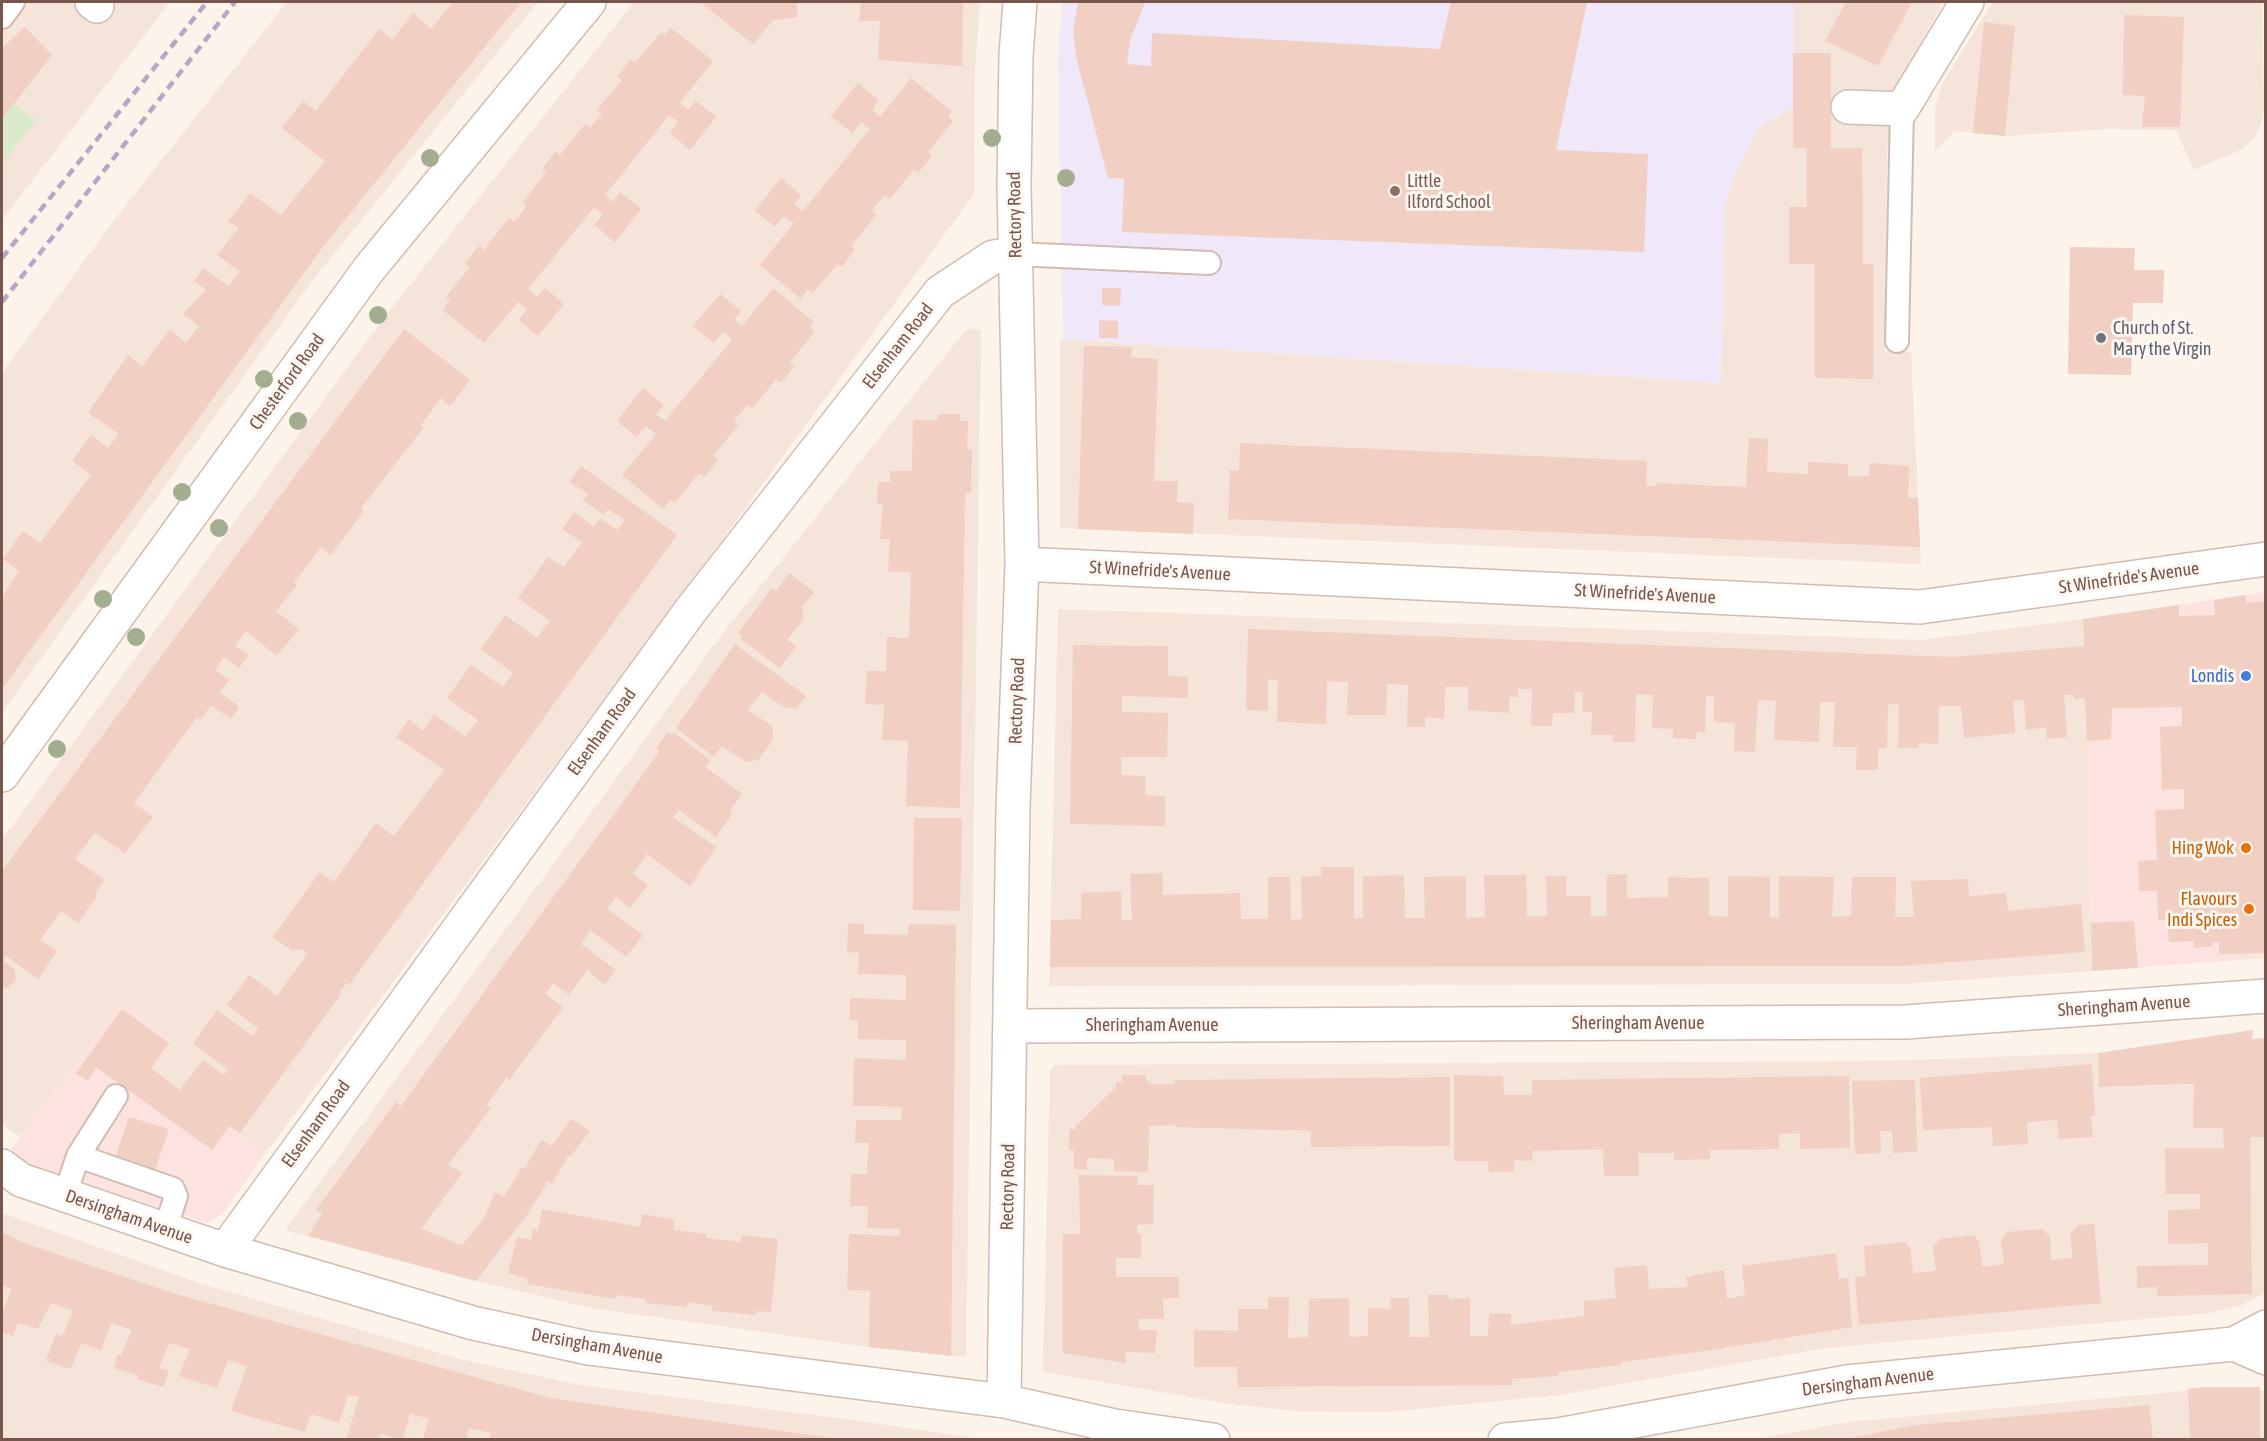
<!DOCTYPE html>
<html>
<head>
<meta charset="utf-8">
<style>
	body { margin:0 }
	#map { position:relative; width:2267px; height:1441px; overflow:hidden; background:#fcf3eb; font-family:"Asap Condensed",sans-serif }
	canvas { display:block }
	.frame { position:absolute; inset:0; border:3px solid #77564e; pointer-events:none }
</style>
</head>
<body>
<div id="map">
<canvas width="2267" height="1441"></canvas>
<div class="frame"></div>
</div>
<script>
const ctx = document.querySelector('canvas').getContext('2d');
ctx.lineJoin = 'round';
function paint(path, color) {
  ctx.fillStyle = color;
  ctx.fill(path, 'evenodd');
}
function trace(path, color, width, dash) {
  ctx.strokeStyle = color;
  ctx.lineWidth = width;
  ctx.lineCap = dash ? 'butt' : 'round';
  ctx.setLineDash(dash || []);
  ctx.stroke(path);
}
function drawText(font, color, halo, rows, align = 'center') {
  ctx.font = font + ' "Asap Condensed",sans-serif';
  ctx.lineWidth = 6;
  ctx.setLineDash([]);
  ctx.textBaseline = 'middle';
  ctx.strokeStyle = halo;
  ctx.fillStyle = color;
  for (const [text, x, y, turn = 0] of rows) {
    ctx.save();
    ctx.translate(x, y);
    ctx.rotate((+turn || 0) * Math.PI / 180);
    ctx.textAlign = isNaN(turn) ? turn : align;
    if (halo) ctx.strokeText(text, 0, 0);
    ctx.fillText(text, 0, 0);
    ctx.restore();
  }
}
const residential = new Path2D(`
	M2,2H170L2,220Z
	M287,2H538L312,281L2,713V373L115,219Z
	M634,2H980L975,68L974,194L708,559L265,1154L151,1068L121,1003L20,1137L2,1124V840L383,319Z
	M1794,2H1943L1895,91L1887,151L1885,351L1911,352L1921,564L1060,528V339L1721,383L1725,205L1734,178L1759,127L1793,107Z
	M1993,2H2262L2264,110L2261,124L2254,138L2242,149L2194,170L2176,130L2110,129L2005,136L1955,131L1935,151V108L1942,84Z
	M974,328L981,331L966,1357L869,1347L591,1308L476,1281L285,1230L722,634L965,331Z
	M1058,609L1922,640L2083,619L2092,971L1901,984L1049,986Z
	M2098,1053L2099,1087L2265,1083V1293L2239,1306L2210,1313L1826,1348L1560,1395L1388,1412L1297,1411L1237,1405L1043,1372L1050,1071L1055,1065L1886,1061Z
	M2,1213L202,1284L464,1360L580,1385L853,1420L982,1439L2,1440Z
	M2206,1389L2265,1391V1439L1751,1440L1849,1422Z`);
const commercial = new Path2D(`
	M2265,592V958L2092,971L2083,619Z
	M121,1002L171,1039L151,1069L265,1154L222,1214L207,1223L39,1168L9,1153Z`);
const education = new Path2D(`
	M1062,2H1794L1793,107L1759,127L1734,178L1725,205L1721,383L1063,339L1058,56Z`);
const green = new Path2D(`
	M14,103L36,120L2,165V119Z`);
const building = new Path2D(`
	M453,2H521L322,248L2,689V597L19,571L3,559L23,531L40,543L91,475L72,461L91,435L108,448L119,434L88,413L128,355L142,366L170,329L186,343L199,326L183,314L206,290L194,281L203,268L228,286L240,272L217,255L239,228L228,222L250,193L281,215L325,161L282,128L303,101L316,111L379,29L392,40L413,13L431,29Z
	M700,2H797V17L775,20L774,19L753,44Z
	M861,2H963L962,66L878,60L880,21H859Z
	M1078,2H1145L1130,40L1127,64L1151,66L1152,33L1440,49L1451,2H1587L1556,150L1648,154L1644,252L1122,232L1124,179L1108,178L1076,57L1073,32Z
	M1846,2H1912L1878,66L1825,41Z
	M2124,15L2184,17L2180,127H2142L2145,96L2123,95Z
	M1984,22L2015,26L2005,136L1973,133Z
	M25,27L52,55L2,119V48Z
	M671,28L713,61L680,103L688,110L696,101L716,117L690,150L670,133L678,122L669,115L605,195L613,202L620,192L641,209L615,242L594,225L603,214L594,207L528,289L537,297L545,288L564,304L538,336L519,320L527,309L518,302L484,343L443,310L450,300L446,297L470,267L465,263L479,246L484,250L509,218L514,222L527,206L523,202L546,172L542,169L556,151L560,155L585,124L590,128L602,114L597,110L622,80L617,76L631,59L635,63L661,32L665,35Z
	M1793,53H1831V148H1862L1863,264H1873V379L1815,378V264H1789V207H1807V148H1793Z
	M911,78L952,112L948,117L953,121L928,152L932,156L918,173L914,169L890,199L885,195L877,204L872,211L876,215L851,246L855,249L842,267L837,264L813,293L808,289L801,299L760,265L794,223L784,216L775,227L755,211L781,178L801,195L794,204L803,211L870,129L861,122L852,133L831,116L858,83L879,100L872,110L880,117Z
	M2070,247L2135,248L2134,270H2164L2163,303H2133L2131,375L2068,374Z
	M773,288L814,322L810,327L815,331L790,362L794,366L781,383L776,379L752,409L747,405L734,421L738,425L713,456L718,460L704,477L699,473L675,503L670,500L663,509L622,475L656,434L646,426L637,437L617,421L643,388L664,405L656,414L665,421L732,340L723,332L714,343L693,326L720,294L741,311L734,320L742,326Z
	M1102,288H1121L1120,306L1102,305Z
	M1099,320L1118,321V338H1099Z
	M404,329L470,380L450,406L441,398L421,425L424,427L361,508L364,511L331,555L321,547L294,583L297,585L276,611L299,629L277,656L246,631L235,646L249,655L239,668L224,657L215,670L229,680L220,692L239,707L231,719L211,705L200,720L197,717L134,803L153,817L125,853L95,833L75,859L104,880L95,894L97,896L78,923L61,911L40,940L57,951L38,979L6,956L3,961L14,969L16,979L9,987L2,988V871Z
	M1084,346L1132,347L1131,357L1158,359L1154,481H1178L1177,502L1194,503L1193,534L1078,529Z
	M938,414H960V421H968L967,450H972L971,493H965L960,808L906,806L908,741L882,740L884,705L865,704L867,671H886L887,637L909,638L911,572H888L890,539H880L883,504H877L878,482H890V471H912L913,420H938Z
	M1749,438L1768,439L1767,472L1808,474V462L1848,464V476H1869L1870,463L1909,466L1908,498H1918L1920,547L1228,519L1230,470L1239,471L1240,443L1647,461L1646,486H1656L1657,483L1746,487Z
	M581,466L677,535L349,985L346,983L339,993L341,994L240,1133L229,1126L212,1150L96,1067L88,1081L76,1073L122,1009L169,1043L151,1068L180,1090L203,1060L224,1075L228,1069L193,1044L217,1010L253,1036L258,1028L227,1005L249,975L277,996L308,953L301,949L292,951L273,937L320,872L334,882L376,823L394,836L444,770L396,737L409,719L423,731L434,714L465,737L478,720L447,698L471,665L503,687L513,673L481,649L505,615L537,638L550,621L518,598L548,557L564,567L582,542L562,529L574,512L594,527L600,518L617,530L625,520L608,509L604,515L583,500L588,494L570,482Z
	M789,573L814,592L802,607L804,619L787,640L796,646L780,668L741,639L743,637L738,633L772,588L776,591Z
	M2245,595L2246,603L2265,601V953L2219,954V942H2213L2212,946L2194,948V941L2169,942L2167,920H2158L2157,891H2139L2138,861L2157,860L2155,810L2184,809V789L2162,790L2160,727L2182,726V707L2112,708L2111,739L2087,741L2085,698L2074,699L2075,695H2064L2067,737L2047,739L2046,727L2026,730L2024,700L2013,701L2015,733L1964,738L1961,706H1939L1938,744L1919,743L1918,748H1898L1899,705L1888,704L1887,748H1878V770H1856L1857,747H1833L1835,702H1820L1819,742L1774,740L1776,701L1758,700L1755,752L1734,751L1735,723L1714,722V697L1706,696L1705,732H1697L1696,739L1673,738V729L1652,728L1653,695L1636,694L1635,742H1613V735H1591L1592,712H1583V692H1575L1574,713H1553L1552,726H1531L1532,689H1518V697H1509V713L1468,710V687H1445L1444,719L1425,717V727H1407L1408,685L1387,684L1386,715H1347L1348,682L1327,681L1326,724L1277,722L1278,680L1268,679V711L1246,710L1248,629L1952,657L2084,646L2083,619L2179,605V616L2215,615L2214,600Z
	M735,644L806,696L796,708H785L762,692L748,710L772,726L773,740L758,760L746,762L722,746L714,757L676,728Z
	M1073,645L1168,646V676L1188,677V698L1122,696V712L1168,713L1167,757H1121V775L1145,776V795L1165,796V826L1070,824Z
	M668,732L671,735L673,732L710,760L705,767L742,794L730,810L733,813L716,837L679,810L673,817L716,847L690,886L647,854L633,874L648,885L630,908L616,897L607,909L643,935L626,957L590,930L581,944L616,970L604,985L587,970L569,995L553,983L545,994L563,1007L509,1080L507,1077L486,1106L491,1108L448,1165L462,1173L421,1229L462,1245L483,1220L495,1192L504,1197L522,1167L525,1168L541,1140L552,1146L571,1119L590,1131L570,1157L568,1156L552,1184L548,1181L529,1212L476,1281L308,1236L322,1214L316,1210L396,1102L401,1106L660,751L656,748Z
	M914,818H962L960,911L913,910Z
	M1321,867H1354V918H1363V876L1404,875L1405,918H1425L1424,877L1466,876V918L1485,917L1484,875H1526L1527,916H1547L1546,876H1566V896H1591V916H1607V875L1627,874V898L1668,897V877L1709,878V916L1728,917V876L1770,877V917L1779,918V876L1834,877L1832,917L1851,916L1852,877H1896L1895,917H1914L1911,881L1968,879L1969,896L2006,893L2008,911L2081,904L2085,952L1901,966L1050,967L1051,920L1081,919V893L1121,891V920H1132L1130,874L1163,873V895L1240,893L1241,919H1268V877H1290L1291,920L1302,919L1301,877L1321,876Z
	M2134,921L2138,968L2092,971L2091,923Z
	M848,923L864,924V934L908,935L909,924L956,925L951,1356L869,1347L870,1291L847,1290L849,1234L899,1236L900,1229L867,1228L868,1206H850L851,1174H867L869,1143H855L856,1120H901L902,1107L853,1106L854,1058L906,1060V1040L858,1039V1020H850V998L906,1000V975L858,974L859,953L847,952Z
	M2253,1030L2252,1039L2265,1038V1137H2250L2252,1294L2157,1296V1287L2137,1288V1266L2208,1265V1243L2168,1244V1210L2200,1209V1194H2166L2165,1148H2224L2223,1128H2193L2194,1084L2099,1087L2098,1053Z
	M2092,1064L2095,1116H2091L2093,1137L2059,1139L2057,1120L2027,1122L2028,1144L1993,1146L1992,1127L1923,1130L1920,1078Z
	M1122,1075H1146V1081H1149L1150,1084H1175V1080L1450,1077V1146L1311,1147V1131L1176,1127V1125L1149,1126L1148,1172L1114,1171V1159L1087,1158V1170L1074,1169V1151L1069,1149V1129H1076V1123L1078,1124L1116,1087V1082H1122Z
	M1454,1075L1503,1076L1504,1095H1532V1080L1849,1076L1850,1148L1800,1149V1133L1779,1134V1149L1710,1150V1159L1674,1160V1153H1638L1639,1176H1604L1603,1149L1533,1151L1532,1161L1515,1160L1513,1172H1489L1488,1161H1454Z
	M1915,1080L1917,1152L1893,1153L1892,1131H1880L1881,1153L1855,1154L1852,1081Z
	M129,1117L169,1129L155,1170L115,1158Z
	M1079,1175L1138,1176L1137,1185H1154L1153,1224L1137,1225V1234H1141V1258H1116V1277H1179V1298L1163,1299L1164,1319H1139L1138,1330H1157L1155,1353L1125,1352L1126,1363L1063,1353V1234H1080Z
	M542,1209L640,1227L643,1214L675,1220L673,1230L706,1234V1238L741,1242V1235L778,1239L771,1312L756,1311V1315L712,1311V1306L687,1302V1307L645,1303L646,1299L617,1295L616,1299L527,1284L528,1279L508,1273L517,1237L531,1240L533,1229L538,1230Z
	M2094,1224L2101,1303L1859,1325L1855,1277L1866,1276L1864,1246L1905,1242L1910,1248L1913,1273L1936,1271L1933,1246L1940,1239L1974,1235L1979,1242L1983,1267L2004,1264L2001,1241L2007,1232L2042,1229L2050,1236L2051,1260L2073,1258L2070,1235L2078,1225Z
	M2,1232L21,1242L169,1292L550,1398L845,1440H489L491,1433L469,1428L466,1440H423L429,1419L410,1413L403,1440L380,1434L379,1440H346L359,1397L348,1395L339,1423L311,1414L305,1432L231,1411L247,1366L228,1360L217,1388L179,1376L190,1349L169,1343L159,1368L169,1371L163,1387L137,1379L138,1375L114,1368L118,1354L121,1356L132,1330L111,1323L101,1350L81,1343L71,1369L46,1361L56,1333L62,1337L73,1311L51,1303L38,1329L18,1323L13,1336L2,1332V1312L12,1289L2,1285Z
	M1836,1253L1839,1279L1848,1278L1852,1327L1711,1350L1622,1362L1621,1365L1558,1372L1559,1376L1512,1379V1385L1238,1387L1237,1367H1194V1330L1238,1331V1309H1268V1297H1289L1288,1338L1308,1337L1309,1299L1349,1298V1337L1368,1336V1308L1391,1309L1390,1298H1409V1337H1429L1428,1295H1449V1299L1470,1298V1336H1488L1489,1313L1511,1314V1325L1584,1316V1301L1616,1298L1614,1268L1647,1265L1649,1289L1688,1287L1686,1277L1724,1270L1727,1299L1745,1295L1742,1266Z
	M2207,1387H2260V1440H2190L2188,1389Z
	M2149,1405L2153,1440H1841L1916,1425Z`);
const service = new Path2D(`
	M2,17L13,2
	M1016,254L1209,263
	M1897,341L1902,109
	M78,1156L173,1189L176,1196L165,1230
	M65,1195L78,1156L116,1096`);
const minor = new Path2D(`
	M92,2L97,6
	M1848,107L1902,109L1967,2
	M1022,564L1920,607L2266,559
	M2,775L369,269L589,2
	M1010,1026L1905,1022L2266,996
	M2,1166L21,1180L225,1250L473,1323L588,1348L1004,1401L1115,1426L1213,1440
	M225,1250L691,610L940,292L993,257L1016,254
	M2234,1344L2266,1358
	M1004,1401L1013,807L1022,564L1014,186L1016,55L1020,2
	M1505,1440L1558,1435L1847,1382L2234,1344L2266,1327`);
const rail = new Path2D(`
	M2,258L207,2
	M2,302L235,2`);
const trees = [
	[992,138],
	[430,158],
	[1066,178],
	[378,315],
	[264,379],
	[298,421],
	[182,492],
	[219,528],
	[103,599],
	[136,637],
	[57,749]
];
const markers = [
	[1395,191,6,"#8d6e63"],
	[2101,338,6,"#6b7280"],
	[2246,676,6,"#3f7fe0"],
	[2246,848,6,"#e8710a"],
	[2249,909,6,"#e8710a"]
];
const educationNames = [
	["Little",1407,181],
	["Ilford School",1407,202]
];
const streetNames = [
	["Rectory Road",1015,215,-91],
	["Elsenham Road",898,346,-52],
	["Chesterford Road",287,382,-54],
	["St Winefride's Avenue",1160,571,3],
	["St Winefride's Avenue",2129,578,-8],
	["St Winefride's Avenue",1645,594,3],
	["Rectory Road",1017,701,-88],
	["Elsenham Road",602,732,-54],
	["Sheringham Avenue",2124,1006,-4],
	["Sheringham Avenue",1638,1023],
	["Sheringham Avenue",1152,1025],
	["Elsenham Road",316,1124,-54],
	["Rectory Road",1008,1187,-89],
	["Dersingham Avenue",129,1217,19],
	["Dersingham Avenue",597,1346,10],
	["Dersingham Avenue",1868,1382,-7]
];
const worshipNames = [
	["Church of St.",2113,328],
	["Mary the Virgin",2113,349]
];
const shopNames = [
	["Londis",2234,676]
];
const foodNames = [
	["Hing Wok",2234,848],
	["Flavours",2237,899],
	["Indi Spices",2237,920]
];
paint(residential, '#f4e4d9');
paint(commercial, '#fce3df');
paint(education, '#f0e7f9');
paint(green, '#dbeac9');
paint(building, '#f1cfc3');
trace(service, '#d1bcb2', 26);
trace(minor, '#d1bcb2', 36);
trace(service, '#fff', 22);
trace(minor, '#fff', 33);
trace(rail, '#b4a8c7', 4.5, [9, 6]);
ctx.fillStyle = '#a2ae8f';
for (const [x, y] of trees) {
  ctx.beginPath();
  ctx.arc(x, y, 9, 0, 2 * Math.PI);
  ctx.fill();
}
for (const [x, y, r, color] of markers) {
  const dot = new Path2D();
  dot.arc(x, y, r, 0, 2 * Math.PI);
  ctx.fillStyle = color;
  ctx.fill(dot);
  trace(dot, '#fef7f1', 2);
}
drawText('18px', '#785e54', '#fef7f1', educationNames, 'left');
drawText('18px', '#77564e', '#fef7f1', streetNames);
drawText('18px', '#5b616d', '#fef7f1', worshipNames, 'left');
drawText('18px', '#366cbe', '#fef7f1', shopNames, 'right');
drawText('18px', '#c56008', '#fef7f1', foodNames, 'right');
</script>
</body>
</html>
